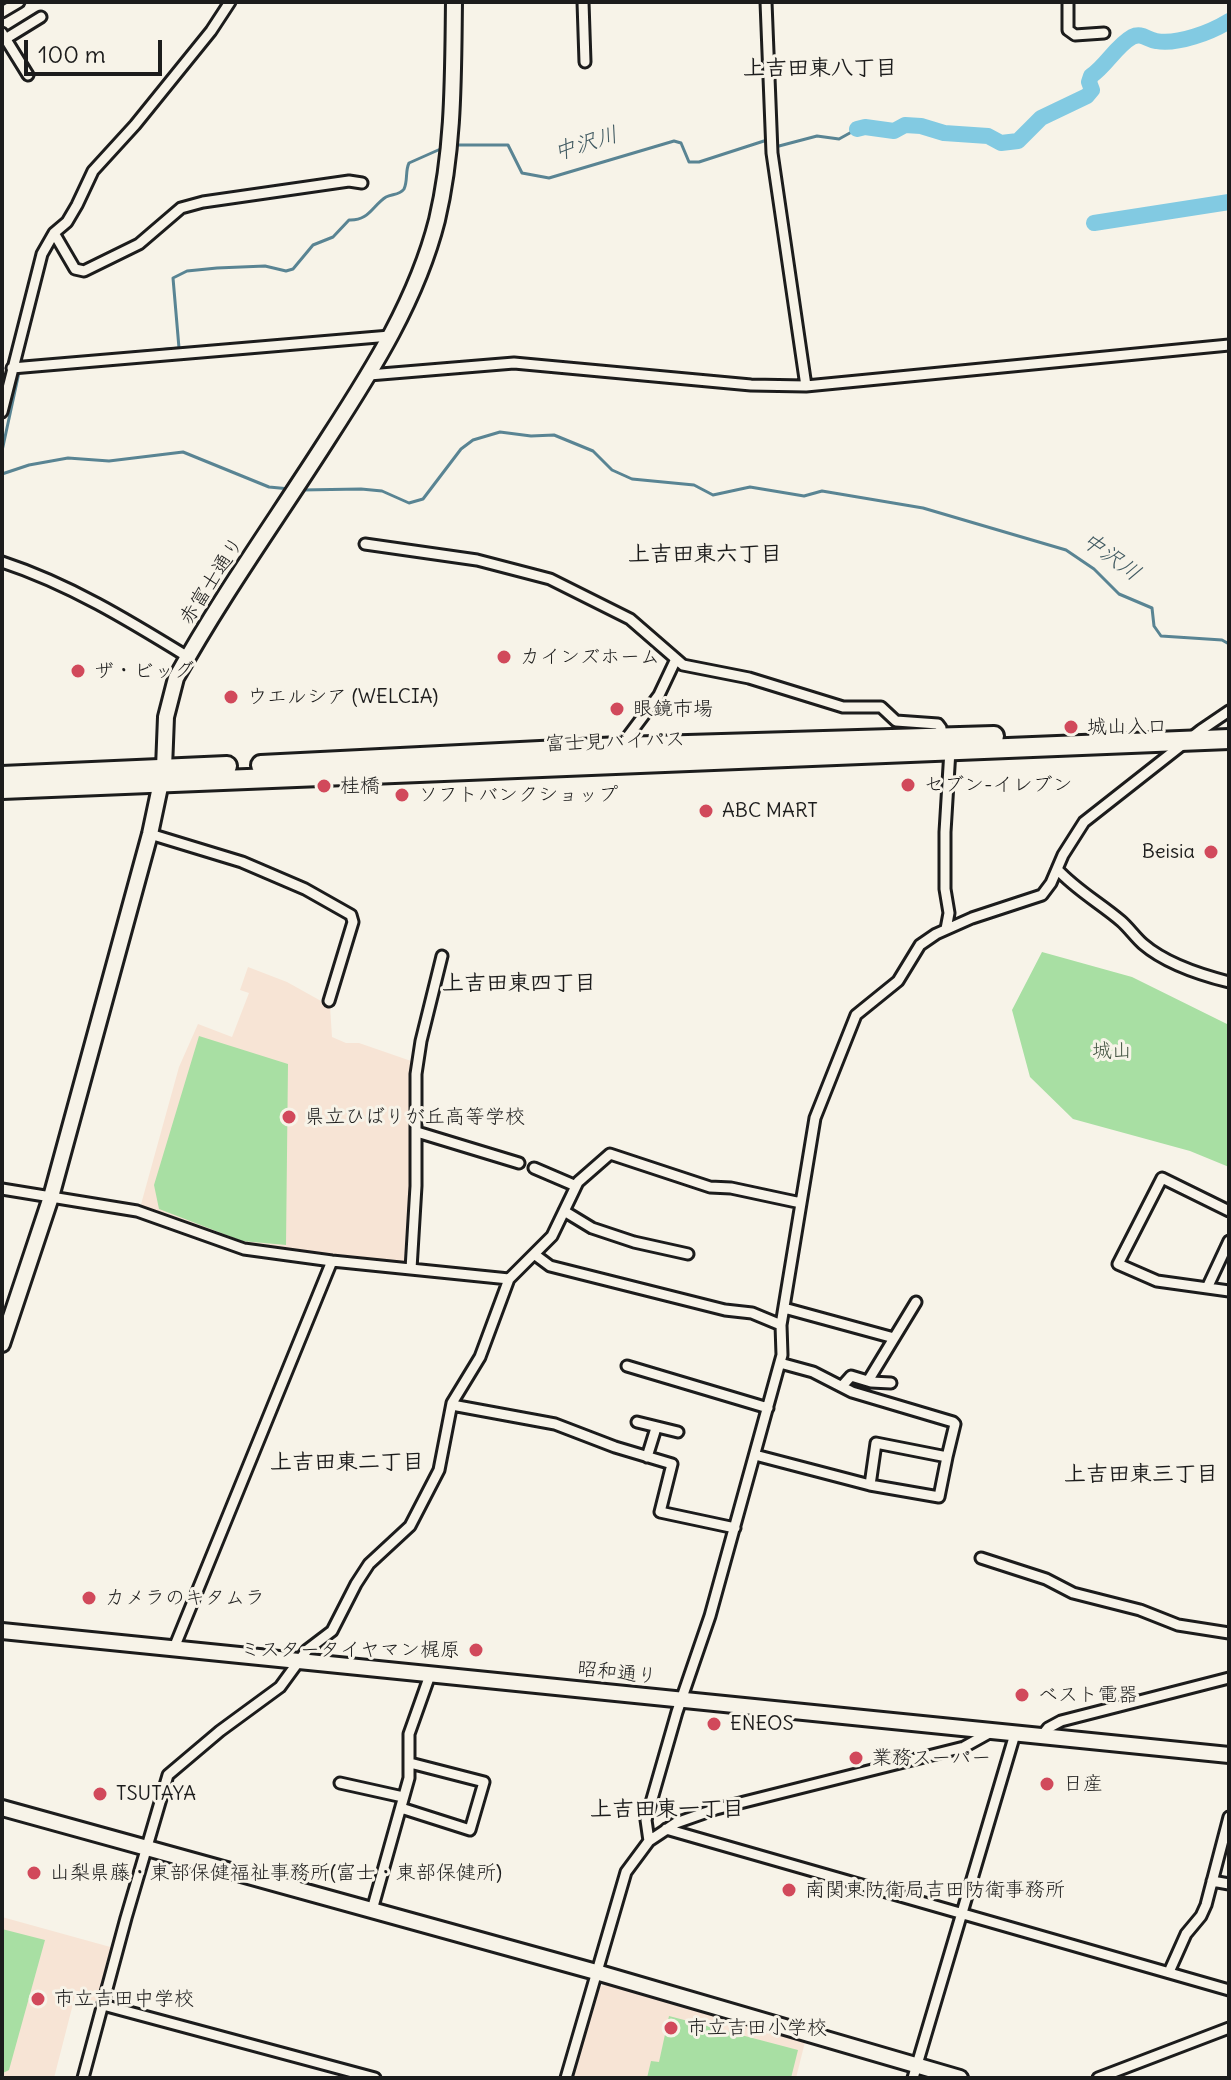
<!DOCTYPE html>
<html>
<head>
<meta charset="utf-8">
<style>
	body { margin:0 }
	#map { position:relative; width:1231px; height:2080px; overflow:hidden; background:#f7f3e8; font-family:Delius,sans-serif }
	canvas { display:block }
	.frame { position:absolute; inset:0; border:4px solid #1c1c1c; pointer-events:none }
	.scale { position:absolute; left:24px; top:40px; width:138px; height:36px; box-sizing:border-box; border:4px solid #1c1c1c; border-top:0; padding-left:10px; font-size:24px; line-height:28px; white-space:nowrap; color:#1c1c1c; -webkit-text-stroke:6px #f7f3e8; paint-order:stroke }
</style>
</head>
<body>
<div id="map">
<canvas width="1231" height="2080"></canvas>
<div class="frame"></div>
<div class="scale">100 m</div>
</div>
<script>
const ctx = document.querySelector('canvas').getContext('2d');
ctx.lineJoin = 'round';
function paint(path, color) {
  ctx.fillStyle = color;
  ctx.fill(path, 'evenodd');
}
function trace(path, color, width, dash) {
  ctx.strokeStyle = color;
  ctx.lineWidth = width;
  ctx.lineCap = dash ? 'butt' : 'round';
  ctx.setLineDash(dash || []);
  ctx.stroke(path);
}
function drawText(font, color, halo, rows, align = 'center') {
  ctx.font = font + ' Delius,"Klee One",sans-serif';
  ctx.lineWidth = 6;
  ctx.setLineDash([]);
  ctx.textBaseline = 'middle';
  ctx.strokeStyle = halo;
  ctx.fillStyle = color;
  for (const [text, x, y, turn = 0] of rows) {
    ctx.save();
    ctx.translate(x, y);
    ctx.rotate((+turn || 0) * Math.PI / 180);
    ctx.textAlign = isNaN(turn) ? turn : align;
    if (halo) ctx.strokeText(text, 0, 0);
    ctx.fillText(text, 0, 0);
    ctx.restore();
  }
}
const built = new Path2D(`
	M248,967L287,982L330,1006L332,1037L346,1043H359L414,1062L411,1167L407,1259L405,1263L326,1256L240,1244L140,1208L179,1067L198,1024L232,1037L249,993L240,990Z
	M2,1917L114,1948L99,2002L75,1996L54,2078H2Z
	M606,1984L805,2042L796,2078H573L597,1988Z`);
const green = new Path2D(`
	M1042,952L1132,977L1229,1025V1167L1190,1151L1073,1119L1030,1077L1012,1010Z
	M199,1036L288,1064L286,1245L242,1241L159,1209L154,1185Z
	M2,1929L45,1940L9,2070L3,2073Z
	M669,2016L798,2050L791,2078H647L651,2061L659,2062Z`);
const stream = new Path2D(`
	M452,145H508L522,173L549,178L674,141L681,143L689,162H699L767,140L779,146L817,136L839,139L857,129
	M2,451L21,363L179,348L173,278L187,271L217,268L265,266L286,271L293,269L313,245L333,237L349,220C369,221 372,206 386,197C392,194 400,195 404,189C408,181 405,171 409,163L445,147
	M2,474L29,465L68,458L109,461L183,452L269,487L290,489
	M301,490L361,489L382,491L409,503L423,499L461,449L473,440L500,432L531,436L554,435L593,451L612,470L632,479L694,485L713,495L750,487L804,496L822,491L923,508L1066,550L1094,569L1119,594L1152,608L1154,626L1161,636L1222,640L1229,644`);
const river = new Path2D(`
	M857,129L865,127L894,131L905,125L921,126L944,133L988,136L1001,143L1018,141L1041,118L1087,96L1092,90L1089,82L1091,76C1106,66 1116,46 1132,37C1142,32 1147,40 1156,41C1178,45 1211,32 1229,21
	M1094,223L1229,202`);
const street = new Path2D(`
	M583,2L585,62
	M766,2L772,153L806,386
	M1068,2V30L1075,35L1104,33
	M2,12L19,2
	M2,33L28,75
	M2,41L41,17
	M54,233L75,269L84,271L139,244L181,208L203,202L349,181L362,183
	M12,368L390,336
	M369,375L514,363L751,385L806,386L1229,345
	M2,412L42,254L54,233L67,222L77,205L93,171L135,125L211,31L230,2
	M365,544L477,560L550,579L630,619L683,665L749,678L843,707H881L896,721L938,724L941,728V738
	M2,562C69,584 128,620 188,657
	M620,747L659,695L676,659
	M150,834L242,862L305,889L351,915L353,922L329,1001
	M1057,869C1076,890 1100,903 1121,921C1129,928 1135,937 1143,944C1165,963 1201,975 1229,982
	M946,929L949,913L945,889V832L950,750
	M417,1132L519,1163
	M534,1168L576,1186
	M2,1189L137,1211L244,1249L332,1261L509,1279
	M564,1211L592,1228L634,1242L688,1254
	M1229,1211L1162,1178L1118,1264L1157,1281L1229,1291
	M534,1254L550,1266L725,1310L752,1313L781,1325
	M411,1269L416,1186V1074L421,1041L442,956
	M1207,1288L1229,1241
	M784,1308L894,1338
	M780,1363L813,1372L852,1392L953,1422L955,1424L947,1457
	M627,1366L768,1408
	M868,1381L916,1302
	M843,1385L851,1376L871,1382L891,1383
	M452,1405L555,1424L615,1447L672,1464L660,1512L735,1528
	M637,1422L678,1432
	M755,1455L870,1485L939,1497L947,1457L876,1443L870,1485
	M647,1457L656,1428
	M981,1558L1046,1579L1073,1593L1140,1610L1178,1625L1229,1633
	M174,1648L332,1261
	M1041,1737L1048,1728L1061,1721L1229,1678
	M340,1783L403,1797
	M401,1808L470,1830L484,1782L410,1763
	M666,1829L1229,1990
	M649,1841L646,1820L677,1712L710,1616L782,1355L781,1325L815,1118L856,1015L898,981L920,945L936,934L972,918L1042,895L1051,883L1063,855L1084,822L1201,730L1229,711
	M1212,1881L1229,1884
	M372,1910L409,1778V1734L430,1675
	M1169,1972L1186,1934L1201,1916L1206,1905L1229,1817
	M103,2005L375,2078
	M83,2078L126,1918L168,1775L220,1731L280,1687L307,1650L332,1631L356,1584L369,1564L410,1526L439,1470L452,1403L480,1357L509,1279L552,1236L578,1182L610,1154L710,1187L731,1188L801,1203
	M566,2078L626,1872L649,1841L676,1823L716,1809L964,1747L991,1732
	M913,2078L1015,1734
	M1098,2078L1229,2028`);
const secondary = new Path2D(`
	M2,1344L51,1197L150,834L164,768L166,717L176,678C222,595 278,517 329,437C373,369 417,299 437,220C454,148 453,76 454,2
	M2,1631L1229,1755
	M2,1808L596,1972L960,2078`);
const highway = new Path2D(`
	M261,765L620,747L994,736
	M2,776L227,766
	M2,789L1229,739`);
const markers = [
	[504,657,8,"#d1495b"],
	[78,671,8,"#d1495b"],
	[231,697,8,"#d1495b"],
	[617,709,8,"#d1495b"],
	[1071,727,8,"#d1495b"],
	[908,785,8,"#d1495b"],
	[324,786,8,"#d1495b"],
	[402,795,8,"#d1495b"],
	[706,811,8,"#d1495b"],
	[1211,852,8,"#d1495b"],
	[289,1117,8,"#d1495b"],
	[89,1598,8,"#d1495b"],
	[476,1650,8,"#d1495b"],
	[1022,1695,8,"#d1495b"],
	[714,1724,8,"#d1495b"],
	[856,1758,8,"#d1495b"],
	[1047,1784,8,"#d1495b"],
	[100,1794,8,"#d1495b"],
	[34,1873,8,"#d1495b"],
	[789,1890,8,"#d1495b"],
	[38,1999,8,"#d1495b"],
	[671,2028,8,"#d1495b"]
];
const streetNames = [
	["赤富士通り",212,581,-57],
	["富士見バイパス",615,742,-2],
	["昭和通り",617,1673,6]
];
const poiNames = [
	["カインズホーム",520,657],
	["ザ・ビッグ",94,671],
	["ウエルシア (WELCIA)",247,697],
	["眼鏡市場",633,709],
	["城山入口",1087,727],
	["セブン-イレブン",924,785],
	["桂橋",340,786],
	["ソフトバンクショップ",418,795],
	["ABC MART",722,811],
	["Beisia",1195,852,"right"],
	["県立ひばりが丘高等学校",305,1117],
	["カメラのキタムラ",105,1598],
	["ミスタータイヤマン梶原",460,1650,"right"],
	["ベスト電器",1038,1695],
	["ENEOS",730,1724],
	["業務スーパー",872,1758],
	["日産",1063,1784],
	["TSUTAYA",116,1794],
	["山梨県藤・東部保健福祉事務所(富士・東部保健所)",50,1873],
	["南関東防衛局吉田防衛事務所",805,1890],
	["市立吉田中学校",54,1999],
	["市立吉田小学校",687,2028]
];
const parkNames = [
	["城山",1112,1051]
];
const neighbourhoodNames = [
	["上吉田東八丁目",820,69],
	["上吉田東六丁目",705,555],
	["上吉田東四丁目",519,984],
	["上吉田東二丁目",347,1463],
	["上吉田東三丁目",1141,1475],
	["上吉田東一丁目",667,1810]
];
const waterNames = [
	["中沢川",586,144,-17],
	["中沢川",1111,557,36]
];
paint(built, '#f7e4d5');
paint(green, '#a8dfa3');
trace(stream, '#598493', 3);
trace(river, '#82cae2', 16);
trace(street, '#1c1c1c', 15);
trace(secondary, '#1c1c1c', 20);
trace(highway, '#1c1c1c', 24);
trace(street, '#f7f3e8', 9);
trace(secondary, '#f7f3e8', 14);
trace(highway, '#f7f3e8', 18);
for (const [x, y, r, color] of markers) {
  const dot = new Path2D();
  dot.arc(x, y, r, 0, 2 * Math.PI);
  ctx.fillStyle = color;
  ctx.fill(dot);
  trace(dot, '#f7f3e8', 3);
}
drawText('20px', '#1c1c1c', '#f7f3e8', streetNames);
drawText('20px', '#1c1c1c', '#f7f3e8', poiNames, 'left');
drawText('20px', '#465644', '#f7f3e8', parkNames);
drawText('bold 22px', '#1c1c1c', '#f7f3e8', neighbourhoodNames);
drawText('italic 22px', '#405961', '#f7f3e8', waterNames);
</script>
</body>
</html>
